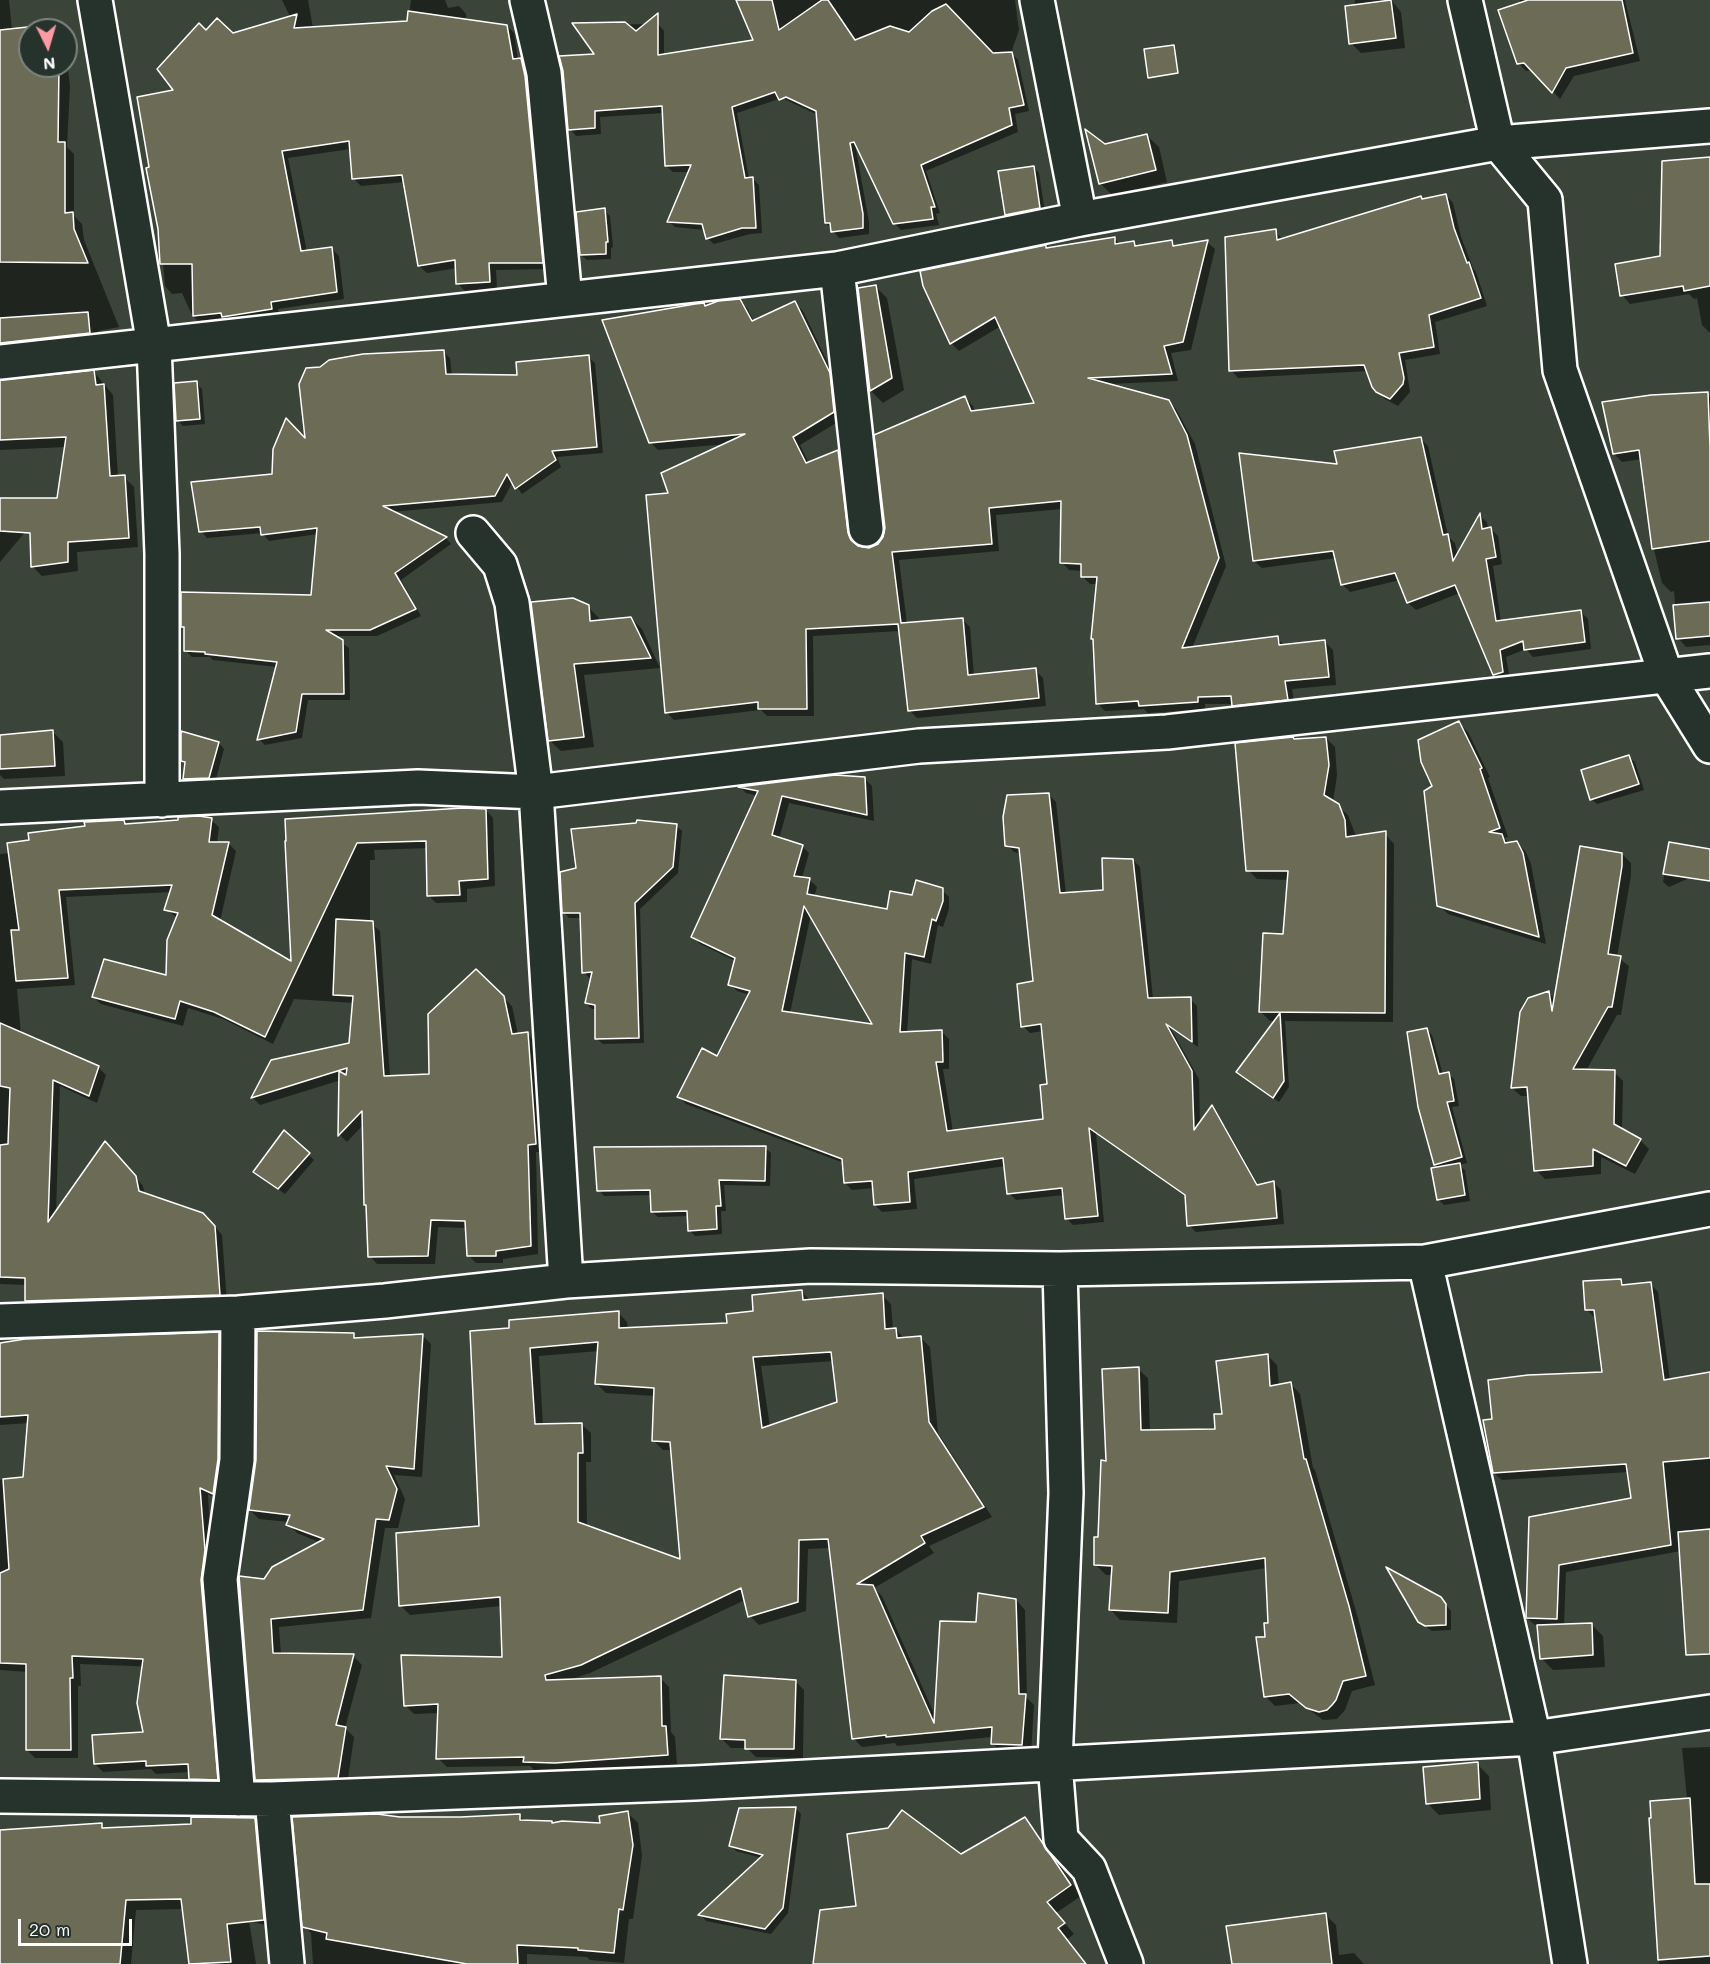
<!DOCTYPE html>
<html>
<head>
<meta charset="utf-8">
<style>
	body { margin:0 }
	#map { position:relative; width:1710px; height:1964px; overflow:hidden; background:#3b4439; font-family:Mali,sans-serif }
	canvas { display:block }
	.north { position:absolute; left:18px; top:18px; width:60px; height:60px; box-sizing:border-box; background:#26332d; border:2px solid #7d8581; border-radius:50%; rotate:175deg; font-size:16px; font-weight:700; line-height:24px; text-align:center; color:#fff }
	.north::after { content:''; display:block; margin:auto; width:21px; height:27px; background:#ff9aa2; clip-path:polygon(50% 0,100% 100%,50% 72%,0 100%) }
	.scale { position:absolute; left:18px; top:1919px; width:114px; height:27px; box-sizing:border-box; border:3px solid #fff; border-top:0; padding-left:8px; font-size:18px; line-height:21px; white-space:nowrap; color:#fff; -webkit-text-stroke:4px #26332d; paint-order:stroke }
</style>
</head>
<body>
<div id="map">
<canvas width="1710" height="1964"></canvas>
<div class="north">N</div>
<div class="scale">20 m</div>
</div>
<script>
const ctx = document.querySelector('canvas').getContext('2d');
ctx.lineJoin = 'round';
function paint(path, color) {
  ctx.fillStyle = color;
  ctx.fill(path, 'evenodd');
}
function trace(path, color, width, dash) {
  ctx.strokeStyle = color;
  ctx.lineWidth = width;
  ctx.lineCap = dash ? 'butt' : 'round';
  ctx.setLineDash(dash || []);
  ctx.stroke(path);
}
const shadow = new Path2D(`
	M0,0H9L12,30L55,26L59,30H30V66H66V51L70,86L67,147L74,154V216L82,224L84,240L119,327L98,331L99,343L0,356Z
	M282,0H308L313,28L408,23L411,0H445L448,8L459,6L466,14L467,25H506L514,33L518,60L528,67L549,269L496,270L497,289L465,291L457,283V268L427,273L419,266L405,182L361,186L353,178L351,149L288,158L307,252L331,248L339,256L344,299L278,309L279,316L200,323L192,315L182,293L172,294L165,286L160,229L151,169L176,91L189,35L296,29Z
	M737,0H1015L1019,30L1011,53L1018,60L1029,111L1015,114L1018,132L926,171L940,213L936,214L939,225L901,230L894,223L855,144L869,222V234L839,238L826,223L818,115L782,98L737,113L749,179H753L759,185L762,233L750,234L714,244L707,238L705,230L675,227L669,221L690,172H673L666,166L664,113L600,117L601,134L576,136L570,129L597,56L575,25L658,24L664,31V55L755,41Z
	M1355,0H1391L1401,12L1405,48L1361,53L1351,43Z
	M1520,0H1625L1640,61L1574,76L1560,99L1533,70L1526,71L1518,63Z
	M1146,135L1159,147L1167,182L1112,195L1100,183L1104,146Z
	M1710,158V333L1702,325L1697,298L1694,299L1689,294L1630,304L1622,295L1662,258Z
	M1034,167L1039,173L1045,213L1012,220L1006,215Z
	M1446,195L1453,203L1461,237L1473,268L1476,272L1487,306L1435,322L1440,354L1405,360L1410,392L1398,406L1385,399L1377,391L1369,371L1238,378L1231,370L1275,231L1283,240L1423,200Z
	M604,210L610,216L613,247L611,248V259L587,260L581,255Z
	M1114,238L1121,245L1134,243L1138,247L1172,242L1176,247L1207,242L1215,249L1191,350L1171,353L1178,381L1108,384L1168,401L1176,409L1195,444L1226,566L1192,648L1277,638L1285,646L1325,642L1333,650L1336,685L1292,689L1295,707L1241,713L1233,704H1205V709L1148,713L1144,709L1105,711L1097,703L1098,584H1090L1082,576L1083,571L1069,570L1062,562V509L996,515L999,551L899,560L907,624L962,619L970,627L974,676L1035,670L1043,678L1046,706L917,718L909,710L900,631L813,636L814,716H767L761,710L674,720L666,712L670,494L727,444L658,450L650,442L706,307L739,300L747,308L754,321L795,303L803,311L837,382L841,420L800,445L809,463L838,451L846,459L855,541L857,547L869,549L878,545L965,398L973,406L975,412L1036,405L1001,326L959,351L951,343L1045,247L1048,249Z
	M875,286L887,298L904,390L883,403L871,391L860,289Z
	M443,351L450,358L452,376H519L588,357L595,363L603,453L557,457L561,467L522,494L513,481L502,502L391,512L446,538L451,544L401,580L421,616L377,636H333L349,648L350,700H308L302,738L265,745L259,739L277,667L213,660L210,657H192L185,650V630L182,627L313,597L318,534L269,541L262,533L207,538L201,531L274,475L307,442Z
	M94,372L113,395L118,477H124L134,487L138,547L77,552L78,571L42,576L32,566L31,525L0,562V499H59L66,447L0,450V382Z
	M196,383L202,389L205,424L183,426L177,420Z
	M1707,394L1710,397V645L1686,647L1678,638L1674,591L1671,592L1662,583L1651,537L1642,459L1622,462L1614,454Z
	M1420,438L1428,446L1448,536L1455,543L1458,556L1480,516L1487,522L1488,529H1491L1498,536L1502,564L1493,566L1501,622L1581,612L1588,619L1591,649L1533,657L1526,649L1506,657L1510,679L1502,681L1494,674L1460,593L1416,610L1408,603L1400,580L1350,592L1342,584L1336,558L1262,568L1254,561L1338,465Z
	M588,607L599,618V622L631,618L642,629L660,668L584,675L594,747L561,751L550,741Z
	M1459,723L1468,732L1490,777L1488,778L1508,837L1504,838L1510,844L1517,843L1526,852L1531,864L1546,944L1448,914L1439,905L1434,787Z
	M52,731L63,742L65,776L4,779L0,775V735Z
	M1326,738L1335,747L1337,775L1333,802L1348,815L1355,834H1385L1394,844L1393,1022L1285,1021L1289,1087L1279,1102L1238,1072L1276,1021H1270L1261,1012L1284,936L1289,880L1257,879L1248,870L1295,741Z
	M219,743L224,749L215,783L190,785L184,779L186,764L182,761Z
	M1629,757L1635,762L1644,790L1597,804L1591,799Z
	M835,777L865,779L872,786L874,821L789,803L779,839L802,846L809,853L802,878L810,880L817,887L814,897L888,911L913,897L942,890L949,897V909L943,927L938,925L931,964L912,959L907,1033L942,1032L949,1039V1069H943L953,1132L1044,1120L1048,1086L1043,1031L1030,1033L1023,1026L1035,982L1021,854L1014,852L1007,845L1049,795L1056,802L1066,894L1104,891L1133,860L1140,867L1153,999H1190L1197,1006L1198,1047L1170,1027L1199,1079L1200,1124L1218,1119L1225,1126L1259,1186L1274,1183L1281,1190L1284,1224L1196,1232L1189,1225L1185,1196L1096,1133L1104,1222L1073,1225L1066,1218L1064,1195L1016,1200L1009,1193L1006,1166L914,1179L917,1209L882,1212L875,1205L874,1188L852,1190L845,1183L844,1163L686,1104L679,1097L717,1058L750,995L737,991L730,984L736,961L700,944L693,937L758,796L746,793L741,788ZM811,914L874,1026L790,1013Z
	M486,810L493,818L495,886L467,889V902L436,903L428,895V848L374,850L375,860H370V923L380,931L390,1077L431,1075L476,971L512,1006L518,1035L527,1034L535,1042L543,1152H536L538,1254L503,1259V1263H476L468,1255L467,1228L438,1227L435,1264H377L370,1256L367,1207L365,1204L363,1125L347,1142L340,1135L341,1080L260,1105L253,1098L272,1061L350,1044L354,1003L294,999L273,1044L223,1019L188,1008L183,1026L101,1004L93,997L167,977L177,918L166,909L172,892L66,897L75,985L17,989L21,1034L98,1067L106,1075L97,1103L60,1086L56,1214L113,1150L143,1186L145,1195L211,1222L222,1235L227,1302L35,1308L27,1301V1285L0,1284V854L10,853L31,841L124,821L127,825L211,820L219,827L217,843H228L236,851L220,921L293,963L287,820L417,811Z
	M677,826L682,831L678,873L640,909L644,1043L603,1044L597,1039L596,1009H592L586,1003L592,978H589L584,972L581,918H569L564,912L578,869Z
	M1670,844L1710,850V869L1669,887L1663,882Z
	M1622,854L1631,863V876L1617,957L1629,966L1621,1015H1617L1586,1071L1614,1072L1623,1081L1622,1131L1640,1140L1649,1149L1635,1174L1601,1157V1174L1545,1179L1536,1170L1529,1096H1521L1512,1088L1548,992L1556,1000Z
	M1426,1029L1432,1035L1443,1075L1448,1074L1454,1079L1459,1106L1452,1107L1467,1163L1459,1165L1465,1170L1470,1201L1444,1205L1438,1199L1440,1168L1435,1164Z
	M284,1132L314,1160L285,1194L261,1177Z
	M765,1148L771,1153L770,1186L724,1185L726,1211H721L722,1234L695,1236L689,1230L688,1216L658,1217L652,1212L651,1195L604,1196L599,1190Z
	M1621,1280L1626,1286L1651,1284L1658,1292L1670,1380L1710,1373V1609L1681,1551L1566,1572L1564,1626L1591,1624L1603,1636L1605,1667L1553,1670L1541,1658L1539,1625H1535L1527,1618L1531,1518L1632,1499L1629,1472L1502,1480L1494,1473V1421L1603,1374L1597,1317H1594L1587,1310Z
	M802,1292L811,1301L882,1295L891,1304L893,1330L895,1329L905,1339L921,1338L930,1347L938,1433L992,1517L929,1546L934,1553L874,1588L882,1596L936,1718L977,1624L1016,1600L1025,1610L1027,1698L1034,1705L1031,1754L1001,1752L992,1743V1737L897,1746L895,1743L862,1747L853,1738L830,1548L808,1549L806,1611L759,1625L750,1616L745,1600L590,1673L569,1680L660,1678L669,1687L671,1732L675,1737L677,1764L565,1771L534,1770L530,1766L447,1767L438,1758L439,1713L414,1714L405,1705L504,1659L501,1606L410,1615L401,1606L481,1527L511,1329L618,1312L627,1322L628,1329L728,1324ZM599,1351L597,1384L606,1393L655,1396L654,1441L663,1450H672L682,1561L587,1526L586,1462H591V1433L581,1424L543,1426L539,1356ZM834,1361L839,1403L770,1427L761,1366Z
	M219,1334L227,1342L221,1501L208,1494L225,1787H199L190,1779V1772L156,1774L151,1769L103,1772L95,1764L145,1734L137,1700L160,1667L80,1664L81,1686H78V1758H35L27,1750L28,1672L0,1670V1480L24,1478L29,1423L0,1425V1344Z
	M354,1335L359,1340L422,1335L431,1344L422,1477L394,1475L405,1499L398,1528H385L371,1618L279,1627L281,1655L353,1656L362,1665L345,1728L354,1737L347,1786L266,1788L257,1779L265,1580L321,1543L297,1533L288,1524L289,1522L259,1519L250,1510Z
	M1267,1355L1277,1365L1279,1386L1291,1384L1300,1394L1313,1468L1315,1470L1358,1618L1375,1685L1352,1691L1345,1710L1337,1719L1323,1720L1300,1703L1275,1706L1265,1696L1266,1638L1270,1625L1267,1568L1179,1581L1177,1623L1120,1620L1111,1610L1113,1575H1106L1096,1565L1107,1462L1138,1369L1148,1378L1150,1431H1216L1224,1415Z
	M1440,1598L1451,1611V1630L1432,1631L1419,1621Z
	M795,1681L804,1690L803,1758L756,1757L747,1748H731L722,1739Z
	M1710,1747V1964H1659L1650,1820L1687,1799L1682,1748Z
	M1477,1764L1489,1776L1491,1810L1439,1815L1427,1803Z
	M796,1808L801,1814L788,1913L771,1934L706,1921L701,1915L762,1858L736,1851L731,1845Z
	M628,1813L638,1823L642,1856L633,1919H629L624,1963L590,1960L587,1957L527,1954V1964H313L311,1933L304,1926L400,1818L519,1815L525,1821L553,1824L601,1825Z
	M254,1819L265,1829L273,1927L249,1921L256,1964H190L184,1909L136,1910L131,1964H0V1832L101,1825L106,1829L193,1825Z
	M1025,1819L1035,1830L1081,1896L1056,1913L1074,1934L1068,1939L1087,1964H815L858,1907L961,1856Z
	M1326,1915L1336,1925L1339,1955L1354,1953L1364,1964H1233Z`);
const building = new Path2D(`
	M736,0H772L779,30L822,0H828L855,40L890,26L909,32L932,11L946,4L993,53L1012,52L1024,105L1009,108L1012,125L921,165L935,207H931L933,219L893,224L854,142L850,143L863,214V228L831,232L830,223H825L816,111L786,97L779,100L775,92L732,107L745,178L753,177L756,228H742L706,239L702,224L667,222L691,165L665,166L662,106L595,111V128L568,130L563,71L559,56L594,54L572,23L625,22L636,31L658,13V55L753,40Z
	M1391,0L1396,38L1349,44L1345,6Z
	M1528,0H1622L1633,53L1566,68L1552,93L1524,63L1517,64L1498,10Z
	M408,11L507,25L513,59L521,58L525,76L543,263H489L490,282L456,284L455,260L418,266L402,175L352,179L349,141L282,151L301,251L332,247L337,292L271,302L272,309L222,317L221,313L193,316L192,264H160L158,229L146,168L149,167L137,97L173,90L157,69L199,23L206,30L217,18L233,33L297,14L294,28L407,21Z
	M55,24L56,30H30V66H59L58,142H65V213L73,212L74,229L88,263L0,262V30Z
	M1174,45L1178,73L1148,78L1144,49Z
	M1085,129L1105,144L1147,134L1156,170L1099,184Z
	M1710,157V286L1684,291L1683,286L1620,296L1615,264L1660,256L1662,161Z
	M1034,166L1040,208L1005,215L998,171Z
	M1446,194L1454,228L1467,263L1469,262L1481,298L1429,315L1434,347L1399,353L1404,378L1403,384L1390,399L1376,392L1372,387L1364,365L1229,371L1225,237L1276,229L1277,240L1421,196L1422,199Z
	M605,208L608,242H606V254L580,255L576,212Z
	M1115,237V244L1134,241L1135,246L1172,240L1173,246L1208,240L1183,342L1164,346L1172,374L1088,378L1169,400L1187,435L1219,558L1182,648L1278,636L1279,645L1325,640L1329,677L1285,681L1288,700L1232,706L1231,696L1198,697V702L1139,706L1138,701L1096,704L1093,639H1091L1097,577H1081V564L1060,563L1061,501L989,508L992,544L892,552L901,623L963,618L968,675L1036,668L1039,698L908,711L898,624L806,629L807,709H758V702L665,713L646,495L668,493L661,473L745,434L649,443L602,320L695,304L704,303L705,306L718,301L740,299L752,321L795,301L830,373L834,412L793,437L806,463L838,450L848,532L851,540L858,546L869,548L878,544L883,537L885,528L874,435L965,396L971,411L1034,403L995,317L950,344L923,286L920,271L1046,245V248Z
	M876,285L892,378L870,391L858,288Z
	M88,312L90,333L0,343V318Z
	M444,350L446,374L517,375L516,362L589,355L597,447L552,451L556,460L515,489L507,474L495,496L383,506L447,537L395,573L416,609L370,630H326L343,640L344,694H302L296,732L257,740L277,662L205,654V652L184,651V627H181V592L311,595L317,528L261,535L260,527L199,532L191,482L272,474L273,449L286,418L305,438L299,384L306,368L320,367L329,360L363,354Z
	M94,370L96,385L104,384L110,476L125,475L129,538L68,542V562L31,567L30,533L0,531V498H57L66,437L0,440V380Z
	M197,381L200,419L176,421L174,383Z
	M1708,392L1710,447V541L1652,549L1639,450L1613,454L1602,402L1651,395Z
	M1421,437L1443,535L1448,534L1453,561L1480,513L1482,529L1491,527L1496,557L1486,559L1496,621L1581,610L1585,642L1524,650L1523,641L1500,650L1503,672L1493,675L1455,585L1407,603L1395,573L1341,585L1333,551L1253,561L1239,453L1337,464L1334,451Z
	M573,598L589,605L590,621L631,617L651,658L574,664L584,737L548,741L531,602Z
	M1710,602V636L1676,639L1673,605Z
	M1459,721L1482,768L1480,769L1500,828L1489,832L1502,834L1505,843L1517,841L1523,853L1539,937L1437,906L1424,791L1432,786L1421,762L1418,740Z
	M53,730L55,766L0,769V735Z
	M181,731L219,742L209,778L183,779L185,762L181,761Z
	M1293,737L1294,739L1326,737L1329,765L1324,795L1339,804L1345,820L1346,837L1386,831L1385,1013L1259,1012L1263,933L1283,934L1288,871H1246L1235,743Z
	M1629,755L1639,784L1590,800L1581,770Z
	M835,775L865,777L867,815L782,796L772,835L803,845L794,876L810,878L807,894L887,909L890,891L912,895L916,880L943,888V901L936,921L932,919L924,957L905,953L900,1032L942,1030L943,1062H936L947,1131L1043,1119L1040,1085L1047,1084L1041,1024L1021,1027L1017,984L1033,981L1019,848L1005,846L1003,817L1007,795L1049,793L1060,893L1103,890L1102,858L1133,859L1148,998L1191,997L1192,1042L1166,1024L1192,1071L1194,1130L1212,1105L1257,1185L1274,1181L1277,1218L1187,1226L1185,1195L1089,1128L1098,1216L1065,1219L1062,1188L1007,1194L1003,1158L908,1172L910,1202L874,1205L872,1181L844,1183L842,1159L677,1097L702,1048L717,1056L750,991L728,985L735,958L691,937L758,791L738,787ZM804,906L872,1024L782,1011Z
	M463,808L486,809L488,879L459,881L460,895L427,896L426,841L357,843L265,1037L214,1012L180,1001L175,1019L92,997L104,959L166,975L167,940L178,913L164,910L172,885L59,890L68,978L16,981L11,930H19L7,843L29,840L28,833L85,826L84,822H86L124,820L125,824L178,820V817L199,816L212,818L209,842H229L212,915L291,961L285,841H286L285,819Z
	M637,820L677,824L673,867L635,903L639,1038L595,1039V1005L585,1003L592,972L582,973L580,913H562L560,872L576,868L571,829L636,823Z
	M1669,842L1710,849V881L1663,874Z
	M1580,846L1622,853V866L1608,954L1621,956L1612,1007H1608L1573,1069L1615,1070L1614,1124L1641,1139L1626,1166L1593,1149V1166L1534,1171L1527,1087L1511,1088L1520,1012L1528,998L1549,991L1552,1011Z
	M336,919L373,921L384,1076L429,1074L428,1014L476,969L504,996L512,1034L528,1032L536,1144L528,1145L531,1246L496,1251V1256H467L465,1221L431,1220L428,1256L368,1257L366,1205H364L362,1111L338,1136L339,1071L346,1075L347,1068L251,1098L271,1060L349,1043L353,996L333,995Z
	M1280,1013L1284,1081L1273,1098L1236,1072Z
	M0,1023L99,1066L89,1096L53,1080L48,1222L105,1141L136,1176L139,1191L203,1213L215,1226L220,1295L25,1301V1278L0,1277V1145L8,1144L10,1088L0,1086Z
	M1427,1028L1439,1074L1449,1072L1454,1101L1447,1102L1462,1157L1434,1165L1418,1107L1407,1032Z
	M284,1130L310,1153L278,1189L253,1172Z
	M766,1146L765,1181L719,1180L721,1206H716L717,1229L688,1231L687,1211L651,1212L650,1190L597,1191L594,1147Z
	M1460,1163L1465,1195L1437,1200L1431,1168Z
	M1621,1279L1622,1285L1651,1282L1664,1380L1710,1372V1458L1663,1462L1671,1545L1559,1565L1557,1619L1526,1618L1529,1517L1631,1498L1626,1464L1493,1473L1483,1420L1492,1419L1488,1380L1528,1375L1602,1372L1594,1310H1585L1583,1281Z
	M802,1290L803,1300L883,1293L885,1329L896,1328L897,1338L921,1336L929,1422L984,1507L921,1536L925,1543L857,1584L873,1585L934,1723L940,1621L976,1622L978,1593L1016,1599L1019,1694H1026L1022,1745L991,1744L992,1727L886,1737V1735L852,1739L828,1539L799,1540L798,1602L748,1617L741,1588L581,1665L545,1675L546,1680L661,1676L662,1726H666L668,1755L555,1763L523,1762L524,1757L436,1759L438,1704L404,1706L401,1655L502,1657L500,1597L399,1606L396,1533L479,1526L470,1331L509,1328V1320L619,1311V1328L727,1323L726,1314L753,1311L752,1295ZM598,1342L595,1384L654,1388L652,1441L670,1442L680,1559L578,1522V1453H583L582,1423L535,1424L530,1348ZM831,1352L837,1402L762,1428L753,1357Z
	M257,1331L354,1333V1338L423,1334L414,1469L386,1466L397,1489L389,1520L376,1519L363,1610L271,1619L273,1653L354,1654L336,1725L346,1727L338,1778L255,1780L239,1576L264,1579L272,1567L324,1539L286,1525L290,1515L249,1510L256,1460Z
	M219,1332L218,1459L213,1494L200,1488L205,1550L201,1580L218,1780L189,1779L188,1764L146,1766V1761L94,1764L92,1735L143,1732L137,1703L143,1659L72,1656L73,1678H70L71,1750H26V1664L0,1663V1573L9,1569L3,1479L23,1477L28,1415L0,1417V1343L25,1339Z
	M1268,1354L1270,1386L1291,1382L1304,1459H1306L1349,1606L1366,1676L1343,1681L1336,1700L1332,1705L1327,1710L1319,1712L1306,1708L1289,1694L1264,1697L1256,1637H1265L1264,1623H1268L1265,1558L1170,1572L1168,1613L1109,1610L1112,1566L1094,1565V1537H1098L1101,1460L1106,1461L1102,1369L1139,1367L1141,1430L1215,1429L1214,1414H1222L1216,1361Z
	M1710,1529V1654L1686,1655L1678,1532Z
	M1386,1567L1441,1597L1446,1604V1625L1425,1626L1418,1622Z
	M1592,1623L1593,1655L1540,1659L1537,1625Z
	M724,1675L796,1680L794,1749H745V1740L720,1739Z
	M1478,1762L1480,1799L1426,1804L1423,1767Z
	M1690,1798L1695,1884H1710V1956L1658,1960L1649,1818H1651L1650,1801Z
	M796,1807L783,1908L765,1929L698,1915L763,1855L729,1846L739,1808Z
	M902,1810L961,1854L1025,1817L1071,1885L1047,1902L1065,1923L1058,1928L1086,1964H813L820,1910L856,1906L847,1834L888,1828Z
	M628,1811L633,1845L623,1910L619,1909L614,1953L578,1950V1948L517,1945L518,1964H467L326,1939L327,1933L302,1927L292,1817L377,1814L400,1817H461L520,1814V1820L552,1821V1823L562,1821L600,1823L599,1816Z
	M191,1817L255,1818L264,1920L227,1924L231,1962L189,1964L181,1899L126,1900L120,1964H0V1830L102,1823V1828L191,1824Z
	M1326,1913L1332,1964H1232L1226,1926Z`);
const street = new Path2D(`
	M95,0L154,345L162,554V800
	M527,0L544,73L565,299
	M1037,0L1080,219
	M1465,0L1498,143L1545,200L1560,370L1666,675L1710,746
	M837,269L866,529
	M0,362L837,269L1080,219L1498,143L1710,126
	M473,533L500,565L512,603L536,792L566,1281
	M0,807L418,787L536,792L919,746L1167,732L1710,671
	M1425,1262L1534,1738L1570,1964
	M1060,1269L1066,1493L1055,1763L1061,1839L1089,1869L1126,1964
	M0,1321L238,1313L385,1301L566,1281L811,1266L1060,1269L1425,1262L1710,1209
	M0,1796L272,1799L695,1783L1534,1738L1710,1712
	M238,1799L220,1579L237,1460L238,1313
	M272,1799L287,1964`);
paint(shadow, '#0007');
paint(building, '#6b6b56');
trace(building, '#fff', 1.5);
trace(street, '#fff', 38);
trace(street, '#26332d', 33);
</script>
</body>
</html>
